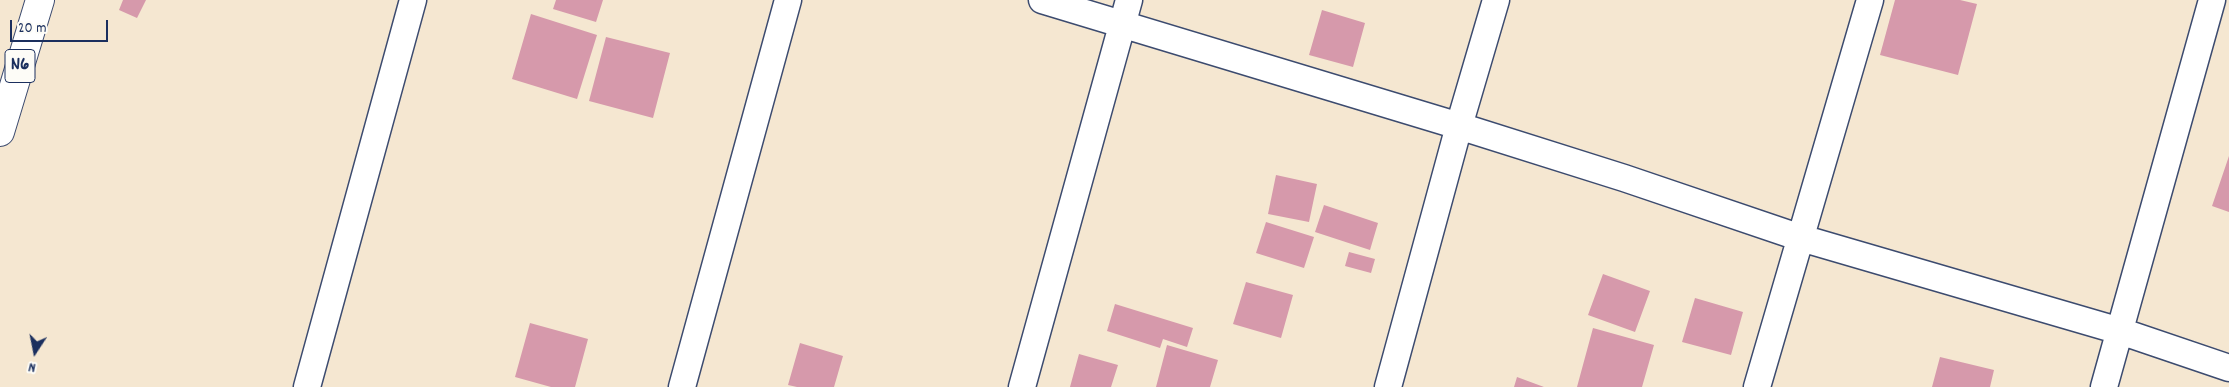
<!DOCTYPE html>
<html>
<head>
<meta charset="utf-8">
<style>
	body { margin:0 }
	#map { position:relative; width:2229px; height:387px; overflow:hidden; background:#f5e7d1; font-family:Dekko,sans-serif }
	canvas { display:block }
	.north { position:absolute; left:10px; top:327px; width:50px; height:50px; -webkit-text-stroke:4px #fdfcf7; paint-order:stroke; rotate:191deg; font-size:14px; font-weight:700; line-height:20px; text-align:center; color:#1b2f5e }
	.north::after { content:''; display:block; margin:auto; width:18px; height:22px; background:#1b2f5e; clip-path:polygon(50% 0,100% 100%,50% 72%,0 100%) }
	.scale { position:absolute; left:10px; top:20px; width:98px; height:22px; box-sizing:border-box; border:2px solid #1b2f5e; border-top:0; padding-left:6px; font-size:15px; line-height:18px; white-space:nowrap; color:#1b2f5e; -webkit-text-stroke:4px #fdfcf7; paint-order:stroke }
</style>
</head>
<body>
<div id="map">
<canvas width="2229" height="387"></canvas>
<div class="north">N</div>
<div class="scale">20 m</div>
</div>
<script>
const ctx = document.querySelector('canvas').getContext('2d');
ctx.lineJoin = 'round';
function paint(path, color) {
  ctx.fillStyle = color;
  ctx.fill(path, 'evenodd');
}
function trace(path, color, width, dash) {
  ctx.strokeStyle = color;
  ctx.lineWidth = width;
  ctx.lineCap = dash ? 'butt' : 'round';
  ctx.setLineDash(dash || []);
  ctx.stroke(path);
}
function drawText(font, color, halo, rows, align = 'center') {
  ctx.font = font + ' Dekko,sans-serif';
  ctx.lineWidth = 4;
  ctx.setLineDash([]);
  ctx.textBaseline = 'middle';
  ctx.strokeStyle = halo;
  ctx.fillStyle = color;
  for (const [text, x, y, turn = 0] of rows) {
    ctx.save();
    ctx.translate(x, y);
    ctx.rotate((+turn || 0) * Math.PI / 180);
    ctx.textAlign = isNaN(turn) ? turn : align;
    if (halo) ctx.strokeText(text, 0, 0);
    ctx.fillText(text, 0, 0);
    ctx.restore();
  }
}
const building = new Path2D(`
	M123,0H146L137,18L119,10Z
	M556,0H603L596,22L553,9Z
	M1895,0H1960L1977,4L1958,75L1880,55Z
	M1322,10L1365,23L1353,67L1309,55Z
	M531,14L597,35L577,99L512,79Z
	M606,37L670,53L653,118L589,101Z
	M2229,156V212L2212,206Z
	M1276,175L1317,184L1309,222L1268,214Z
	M1324,205L1378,223L1370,250L1315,232Z
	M1266,222L1314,237L1304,268L1256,253Z
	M1349,252L1375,259L1371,273L1345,266Z
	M1603,274L1650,291L1635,332L1588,315Z
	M1246,282L1293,295L1281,338L1233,324Z
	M1695,298L1743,312L1731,355L1682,342Z
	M1115,304L1193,328L1187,347L1163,339L1160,348L1107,331Z
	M530,323L588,339L575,387H551L515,377Z
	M1593,328L1654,345L1642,387H1577Z
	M800,343L843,356L834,387H797L788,385Z
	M1167,345L1218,360L1210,387H1156Z
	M1079,354L1118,365L1111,387H1070Z
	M1940,357L1994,370L1990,387H1932Z
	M1517,377L1544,387H1514Z`);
const minor = new Path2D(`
	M1042,0L1459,126L1624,178L1801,238L2120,331L2229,368
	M307,387L413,0
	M682,387L788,0
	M1022,387L1129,0
	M1388,387L1459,126L1496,0
	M1757,387L1870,0
	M2104,387L2212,0`);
const trunk = new Path2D(`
	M0,132L40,0`);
const shields = [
	[20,66,30]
];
const shieldNames = [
	["N6",20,66]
];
paint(building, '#d699ab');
trace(minor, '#3c4b6f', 29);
trace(trunk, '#3c4b6f', 30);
trace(minor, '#fff', 26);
trace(trunk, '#fff', 28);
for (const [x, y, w] of shields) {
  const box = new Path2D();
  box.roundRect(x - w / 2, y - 16.5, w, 33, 4);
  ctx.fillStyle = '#fdfcf7';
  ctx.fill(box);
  trace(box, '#1b2f5e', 1);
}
drawText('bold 19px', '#1b2f5e', null, shieldNames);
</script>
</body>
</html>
